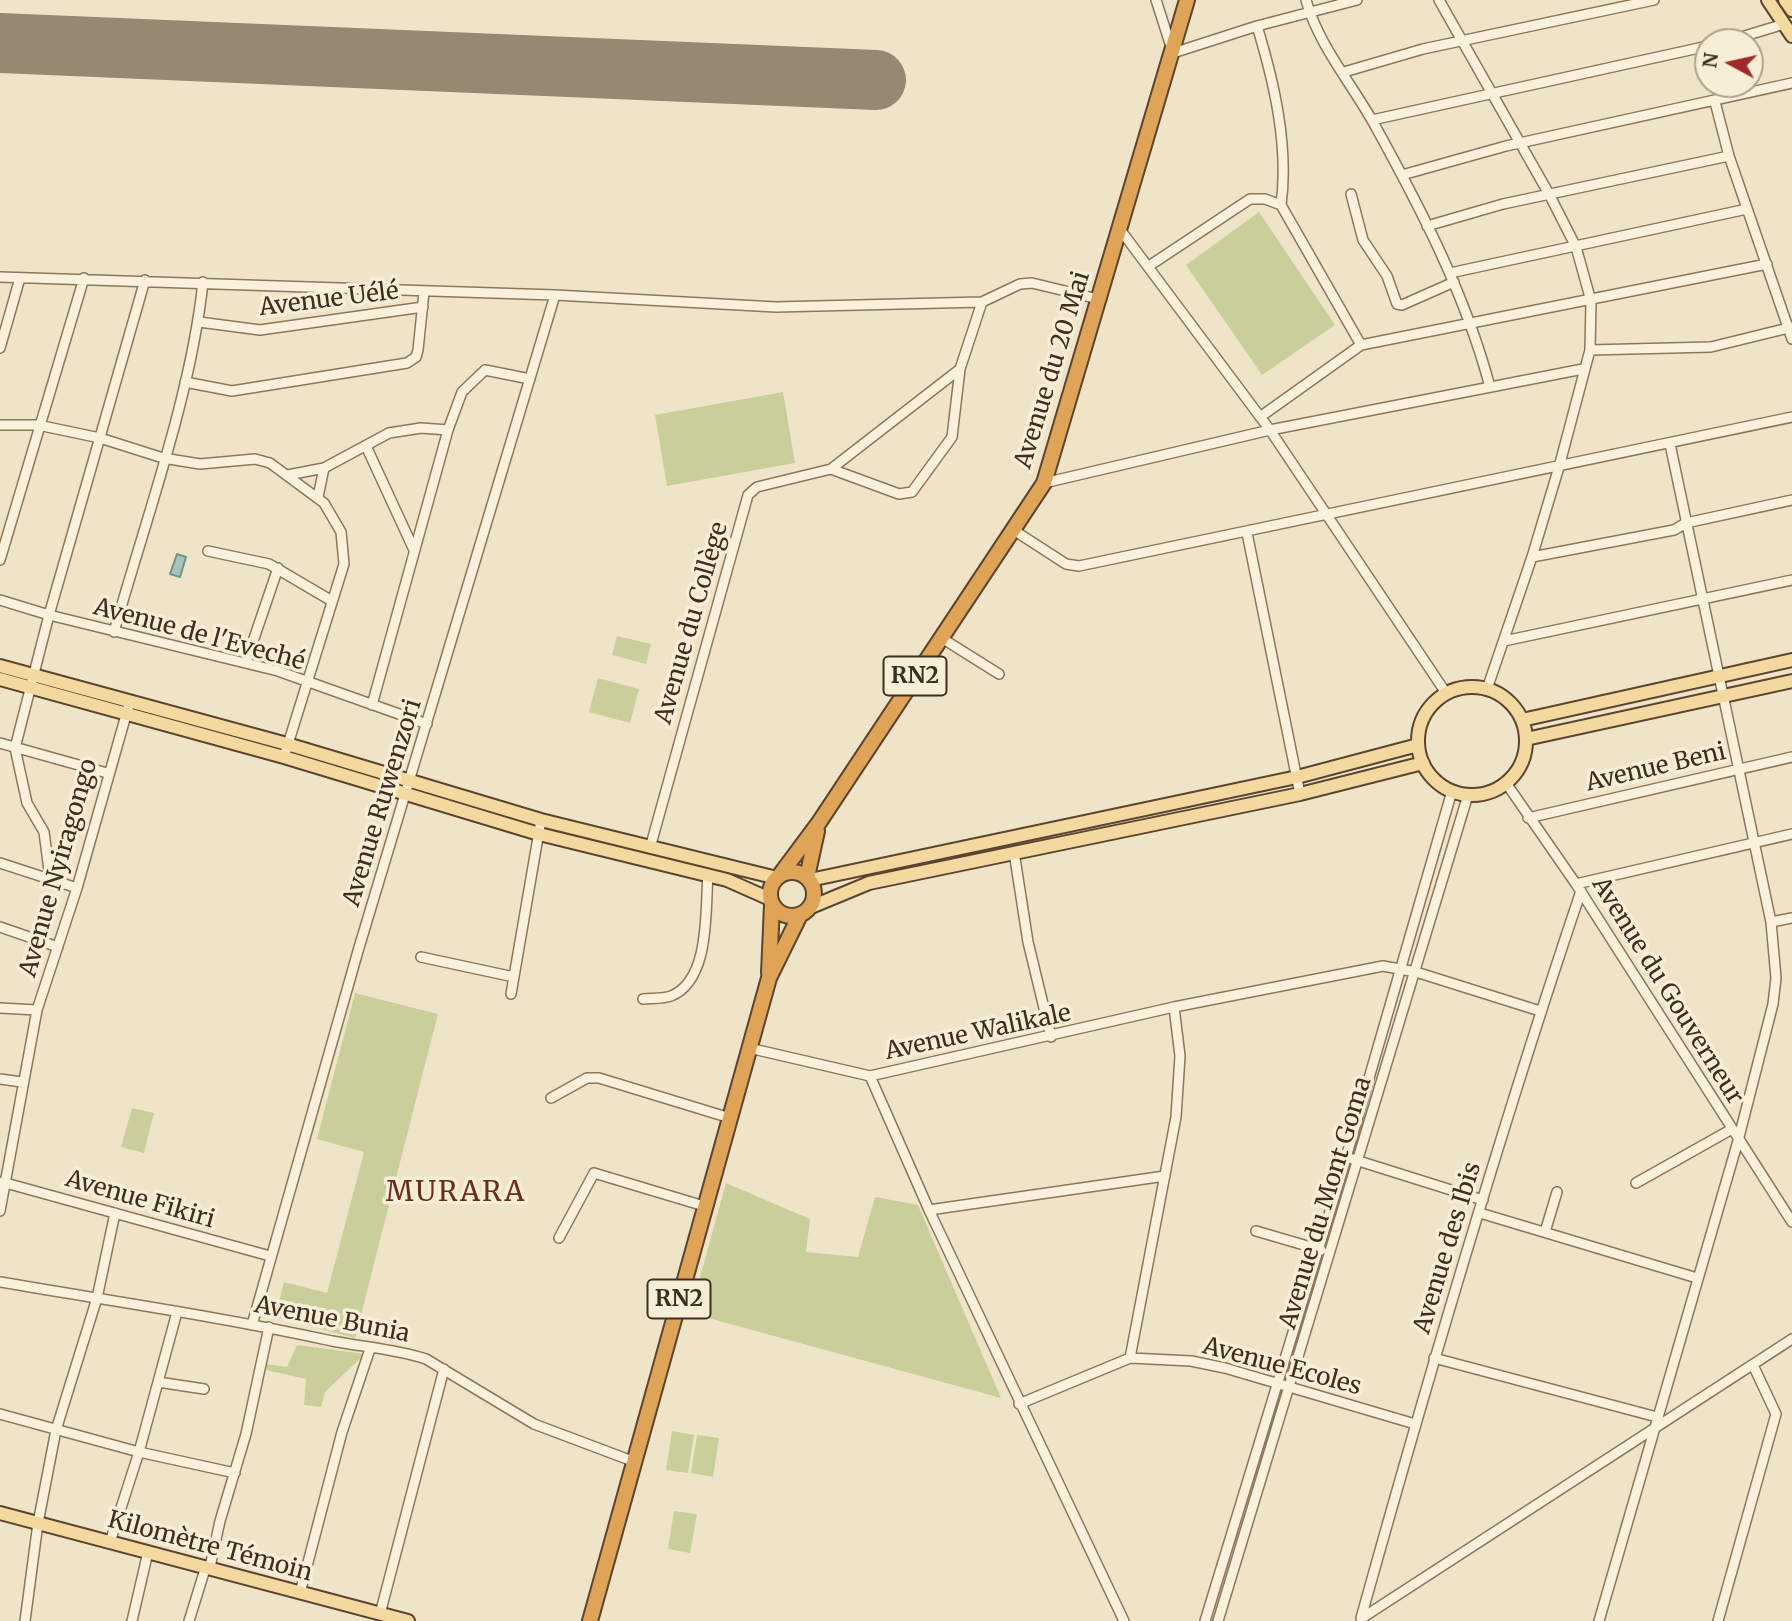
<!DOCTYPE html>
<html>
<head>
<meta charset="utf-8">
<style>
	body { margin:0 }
	#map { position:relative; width:1792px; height:1621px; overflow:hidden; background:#f0e4c8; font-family:Merriweather,serif }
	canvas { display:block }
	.north { position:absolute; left:1694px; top:28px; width:70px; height:70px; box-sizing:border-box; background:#f7eed8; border:2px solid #ada18e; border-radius:50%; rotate:278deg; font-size:19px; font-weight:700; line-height:28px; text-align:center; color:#3d2e20 }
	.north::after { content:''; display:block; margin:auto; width:24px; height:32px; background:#9e2a2b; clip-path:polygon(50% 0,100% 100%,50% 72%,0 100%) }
</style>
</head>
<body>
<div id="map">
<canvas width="1792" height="1621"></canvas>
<div class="north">N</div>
</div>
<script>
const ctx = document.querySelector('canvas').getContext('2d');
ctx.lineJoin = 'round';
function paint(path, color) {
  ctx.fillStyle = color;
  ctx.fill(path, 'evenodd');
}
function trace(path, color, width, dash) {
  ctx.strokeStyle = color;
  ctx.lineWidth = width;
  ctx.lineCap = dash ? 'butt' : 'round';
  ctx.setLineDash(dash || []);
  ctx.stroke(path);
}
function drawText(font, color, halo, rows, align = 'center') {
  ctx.font = font + ' Merriweather,serif';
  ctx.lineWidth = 7;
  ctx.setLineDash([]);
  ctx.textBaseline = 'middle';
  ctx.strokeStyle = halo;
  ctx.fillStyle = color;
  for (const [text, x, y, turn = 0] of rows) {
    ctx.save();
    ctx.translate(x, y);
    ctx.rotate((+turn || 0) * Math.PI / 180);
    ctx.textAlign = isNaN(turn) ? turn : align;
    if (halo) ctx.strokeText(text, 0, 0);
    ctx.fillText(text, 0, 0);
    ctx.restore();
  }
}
const green = new Path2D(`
	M1259,212L1335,325L1262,375L1186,265Z
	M783,392L795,463L667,486L655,415Z
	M617,636L651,644L646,664L612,655Z
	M598,678L639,689L630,723L589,712Z
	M355,993L438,1014L355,1338L275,1317L284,1282L327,1293L364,1152L317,1139Z
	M132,1108L154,1113L144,1153L121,1147Z
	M726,1183L810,1219L806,1252L858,1257L875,1197L918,1205L1001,1398L690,1313Z
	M297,1345L365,1354L325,1392L321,1407L304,1405L306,1379L266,1370L267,1364L287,1367Z
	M672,1431L694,1435L688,1473L666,1470Z
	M697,1435L719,1438L713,1477L691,1473Z
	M674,1511L697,1514L690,1553L668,1549Z`);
const water = new Path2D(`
	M177,554L186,557L180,577L170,574Z`);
const runway = new Path2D(`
	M0,43L876,80`);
const minor = new Path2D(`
	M1156,0L1173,53L1257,26L1357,0
	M1306,0C1318,44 1351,83 1373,122C1420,207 1465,293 1490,387
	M1439,0L1549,194L1576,247L1591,301L1590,350L1559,467L1532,557L1487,689
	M1257,26C1274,82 1289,146 1281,205
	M1725,42L1784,24
	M1344,72L1423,49L1654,0
	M1715,102L1729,156L1792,339
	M1372,120L1708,46
	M1402,175L1506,146L1792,83
	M1351,194L1363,240L1387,276L1397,304L1402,305L1454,282
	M1427,226L1503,204L1729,156
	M1119,228L1270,430L1446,693
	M1149,266L1250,199H1265L1281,205L1361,345
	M1450,273L1747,209
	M0,277L555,295L776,307L982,302L1020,284L1032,283L1098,299
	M199,322L260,330L423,307
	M0,348L20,278
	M1590,350L1711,347L1792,327
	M185,382L232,391L407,363L416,357L418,350L424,292
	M1260,417L1361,345L1767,264
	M0,425H38L100,438L163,458L200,464L255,459L270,463L324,503L341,532L344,564L284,757
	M366,446L414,550
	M831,469L899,494L912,492L952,437L960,369L982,302
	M288,475L324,468L389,433L421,428L448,430
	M1044,483L1270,430L1583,369
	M318,497L324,468
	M1015,531L1066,564L1079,566L1792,417
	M1247,533L1300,794
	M208,551L269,564L332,601
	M1532,557L1674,530L1686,523L1792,500
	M0,560L84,278
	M0,600L49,615L278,671L427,724
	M114,632C145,521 191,396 203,282
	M940,637L999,674
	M1504,641L1792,580
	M246,662L278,568
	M372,705L448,430L462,392L485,370L530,379
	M0,743L107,773
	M1506,783L1576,884L1792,1222
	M1528,818L1792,757
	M650,848L748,495L757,487L831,469L960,369
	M1014,852L1028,942L1051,1037
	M0,863L77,888
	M50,878L44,832L27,803L15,748L49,615L145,280
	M1576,884L1792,834
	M1771,922L1792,918
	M0,927L58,947
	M421,957L514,977
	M511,994L541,820
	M643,999C652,998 663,999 671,996C711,980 705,908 708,875
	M0,1008L37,1010
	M749,1048L870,1076L1174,1007L1383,966L1416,972L1540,1011
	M870,1076L929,1210L1124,1621
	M0,1079L22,1082
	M551,1098L587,1078H599L730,1118
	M1346,1157L1483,1200
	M2,1182L270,1256
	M1636,1183L1732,1129
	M929,1210L1165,1176
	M0,1211L37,1010L77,888L128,708
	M1480,1213L1697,1278
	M1256,1231L1321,1250
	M1545,1232L1557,1192
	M559,1238L594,1173L704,1206
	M0,1282C111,1301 222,1317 332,1341C363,1347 396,1349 426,1359L534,1424L635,1462
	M252,1325L358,951L555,295
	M1130,1358L1176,1117L1180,1056L1174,1007
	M1434,1358L1657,1417
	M158,1382L204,1389
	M1019,1404L1130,1358L1191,1361L1225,1368L1415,1424
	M0,1414L139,1452L235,1473
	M110,1542L139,1452L177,1312
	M210,1567L220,1521L246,1434L269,1327
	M300,1593L342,1432L370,1349
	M380,1614L444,1369
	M1361,1618C1429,1374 1500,1131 1581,891
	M1362,1618L1792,1339
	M25,1621L38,1523L56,1430L97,1298L115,1213
	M132,1621L148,1552
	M189,1621L206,1566
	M1205,1621L1341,1175L1452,791
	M1218,1621L1468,795
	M1599,1621L1738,1141L1773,1004L1776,978L1771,922L1670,444
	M1718,1621L1776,1414L1753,1365`);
const major = new Path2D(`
	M1768,0L1792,36
	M1785,0L1792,10
	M0,666L287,744L541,820L777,878
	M0,679L284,757L539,834L727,880L770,899
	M1418 741a54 54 0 1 1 108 0a54 54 0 1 1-108 0Z
	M1522,720L1792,660
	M1526,739L1792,681
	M810,880L1297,777L1418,745
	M811,907L869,883L1300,794L1423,763
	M0,1513L408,1621`);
const highway = new Path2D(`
	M770 894a22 22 0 1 1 44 0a22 22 0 1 1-44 0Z
	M780,875L818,824L1044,483L1187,0
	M807,877L817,831
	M769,973L772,905
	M590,1621L769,978L800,915`);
const shields = [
	[915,676,63],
	[679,1299,63]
];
const shieldNames = [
	["RN2",915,676],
	["RN2",679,1299]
];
const streetNames = [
	["Avenue Uélé",329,300,-7],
	["Avenue du 20 Mai",1053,370,-73],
	["Avenue du Collège",692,623,-74],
	["Avenue de l'Eveché",199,635,15],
	["Avenue Beni",1656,768,-13],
	["Avenue Ruwenzori",383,803,-73],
	["Avenue Nyiragongo",59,868,-74],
	["Avenue du Gouverneur",1667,991,58],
	["Avenue Walikale",978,1033,-12],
	["Avenue Fikiri",140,1200,16],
	["Avenue du Mont Goma",1326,1203,-73],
	["Avenue des Ibis",1448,1248,-73],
	["Avenue Bunia",332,1320,11],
	["Avenue Ecoles",1282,1367,15],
	["Kilomètre Témoin",210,1547,15]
];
const quarterNames = [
	["MURARA",456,1193]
];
paint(green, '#c9cf9b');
paint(water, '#a9c4bc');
trace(water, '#6f938a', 2);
trace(runway, '#968974', 60);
trace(minor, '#8d765c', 12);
trace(major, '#5b4430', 16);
trace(highway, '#5b4430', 18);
trace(minor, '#faf1dc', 9);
trace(major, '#f3d9a0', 12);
trace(highway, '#e0a458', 14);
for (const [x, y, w] of shields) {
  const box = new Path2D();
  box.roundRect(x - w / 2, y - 19.5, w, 39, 5);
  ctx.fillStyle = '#f7eed8';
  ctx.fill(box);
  trace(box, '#3d2e20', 2);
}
drawText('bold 23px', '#3d2e20', null, shieldNames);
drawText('24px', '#3d2e20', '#f7eed8', streetNames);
ctx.letterSpacing = '2px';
drawText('28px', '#6b2e1e', '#f7eed8', quarterNames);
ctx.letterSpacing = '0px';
</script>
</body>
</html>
